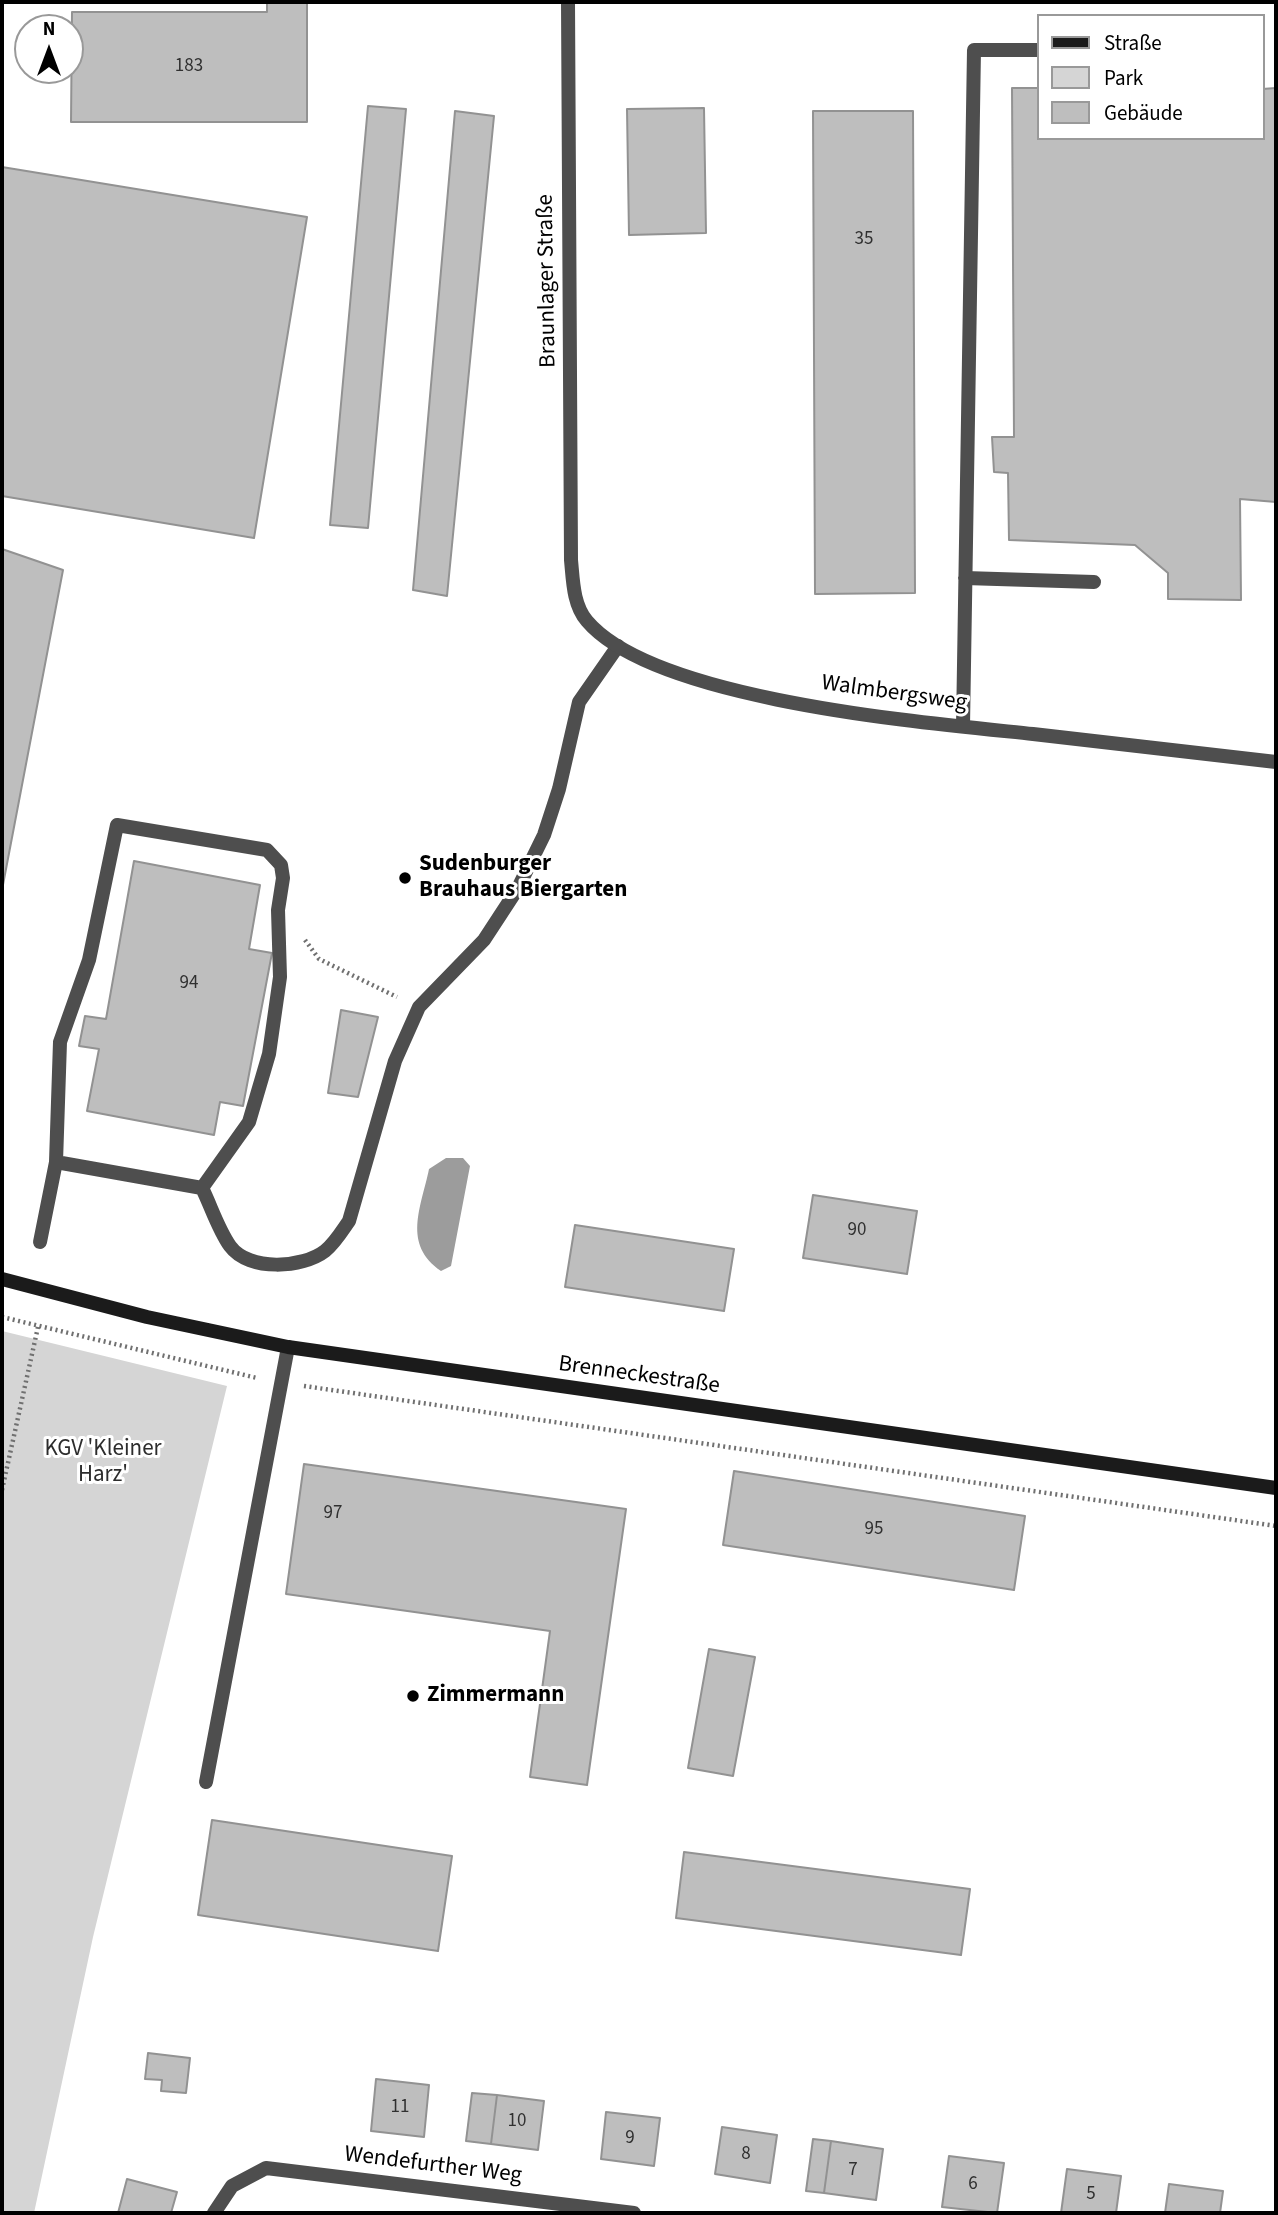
<!DOCTYPE html>
<html>
<head>
<meta charset="utf-8">
<style>
	body { margin:0 }
	#map { position:relative; width:1278px; height:2215px; overflow:hidden; background:#fff; font-family:"Source Sans 3",sans-serif }
	canvas { display:block }
	.frame { position:absolute; inset:0; border:4px solid #000; pointer-events:none }
	.legend { position:absolute; left:1037px; top:14px; width:228px; height:126px; box-sizing:border-box; background:#fff; border:2px solid #999; margin:0; padding:9px 12px; list-style:none; font-size:21px; color:#000 }
	.legend li { display:flex; align-items:center; gap:14px; height:35px }
	.legend b { width:35px; border:2px solid #999 }
	.north { position:absolute; left:14px; top:14px; width:70px; height:70px; box-sizing:border-box; background:#fff; border:2px solid #999; border-radius:50%; rotate:0deg; font-size:19px; font-weight:700; line-height:28px; text-align:center; color:#000 }
	.north::after { content:''; display:block; margin:auto; width:24px; height:32px; background:#000; clip-path:polygon(50% 0,100% 100%,50% 72%,0 100%) }
</style>
</head>
<body>
<div id="map">
<canvas width="1278" height="2215"></canvas>
<div class="frame"></div>
<ul class="legend">
<li><b style="height:9px;background:#1b1b1b"></b>Straße</li>
<li><b style="height:19px;background:#d5d5d5"></b>Park</li>
<li><b style="height:19px;background:#bebebe"></b>Gebäude</li>
</ul>
<div class="north">N</div>
</div>
<script>
const ctx = document.querySelector('canvas').getContext('2d');
ctx.lineJoin = 'round';
function paint(path, color) {
  ctx.fillStyle = color;
  ctx.fill(path, 'evenodd');
}
function trace(path, color, width, dash) {
  ctx.strokeStyle = color;
  ctx.lineWidth = width;
  ctx.lineCap = dash ? 'butt' : 'round';
  ctx.setLineDash(dash || []);
  ctx.stroke(path);
}
function drawText(font, color, halo, rows, align = 'center') {
  ctx.font = font + ' "Source Sans 3",sans-serif';
  ctx.lineWidth = 6;
  ctx.setLineDash([]);
  ctx.textBaseline = 'middle';
  ctx.strokeStyle = halo;
  ctx.fillStyle = color;
  for (const [text, x, y, turn = 0] of rows) {
    ctx.save();
    ctx.translate(x, y);
    ctx.rotate((+turn || 0) * Math.PI / 180);
    ctx.textAlign = isNaN(turn) ? turn : align;
    if (halo) ctx.strokeText(text, 0, 0);
    ctx.fillText(text, 0, 0);
    ctx.restore();
  }
}
const green = new Path2D(`
	M2,1331L227,1386L93,1937L34,2213H2Z`);
const water = new Path2D(`
	M446,1158H463L470,1166L451,1266L441,1271C402,1244 421,1208 429,1169Z`);
const building = new Path2D(`
	M267,2H307V122H71L72,12H267Z
	M1012,88H1038V138H1262V89L1276,88V502L1240,499L1241,600L1168,599V573L1135,545L1009,540L1008,473L994,472L992,437H1014Z
	M368,106L406,109L368,528L330,525Z
	M704,108L706,233L629,235L627,109Z
	M455,111L494,116L447,596L413,590Z
	M813,111H913L915,593L815,594Z
	M2,167L307,217L254,538L2,496Z
	M2,549L63,570L2,890Z
	M134,861L260,885L249,949L272,953L243,1106L220,1102L214,1135L87,1111L99,1049L79,1046L85,1016L106,1019Z
	M341,1010L378,1017L358,1097L328,1093Z
	M813,1195L917,1211L907,1274L803,1258Z
	M575,1225L734,1249L724,1311L565,1287Z
	M304,1464L626,1509L587,1785L530,1777L550,1631L286,1594Z
	M734,1471L1025,1516L1014,1590L723,1545Z
	M709,1649L755,1657L733,1776L688,1768Z
	M212,1820L452,1856L438,1951L198,1915Z
	M684,1852L970,1889L961,1955L676,1918Z
	M148,2053L190,2058L186,2093L161,2091L162,2080L145,2079Z
	M376,2079L429,2085L424,2137L371,2131Z
	M472,2093L497,2095L491,2144L466,2141Z
	M497,2095L544,2101L538,2150L491,2144Z
	M606,2112L660,2118L654,2166L601,2159Z
	M722,2127L777,2135L770,2183L715,2174Z
	M813,2139L831,2141L824,2193L806,2191Z
	M831,2141L883,2149L876,2200L824,2193Z
	M949,2156L1004,2163L997,2213L942,2207Z
	M1067,2169L1121,2176L1116,2213H1061Z
	M127,2179L177,2192L171,2213H118Z
	M1169,2184L1223,2191L1220,2213H1165Z`);
const path = new Path2D(`
	M305,940L319,959L397,997
	M2,1317L257,1378
	M304,1386L1276,1526
	M2,1490L38,1327`);
const lane = new Path2D(`
	M965,578L1094,582
	M963,726L974,50H1038
	M202,1188C211,1206 218,1229 230,1246C249,1272 303,1268 325,1251C335,1243 342,1231 349,1221L395,1061L419,1007L484,940L518,888L544,835L559,789L579,702L618,646
	M40,1242L56,1162L60,1042L89,960L117,825L267,850L281,865L283,878L278,910L280,977L269,1054L249,1122L202,1188L56,1162
	M206,1782L288,1347`);
const street = new Path2D(`
	M568,2L571,560C573,580 573,605 587,621C655,701 929,723 1033,734C1114,744 1195,753 1276,762
	M214,2213L232,2186L266,2168L634,2213`);
const secondary = new Path2D(`
	M2,1279L147,1317L288,1347L1276,1488`);
const markers = [
	[405,878,7,"#000"],
	[413,1696,7,"#000"]
];
const numberNames = [
	["183",189,67],
	["35",864,240],
	["94",189,984],
	["90",857,1231],
	["97",333,1514],
	["95",874,1530],
	["11",400,2108],
	["10",517,2122],
	["9",630,2139],
	["8",746,2155],
	["7",853,2171],
	["6",973,2185],
	["5",1091,2195]
];
const streetNames = [
	["Braunlager Straße",548,281,-91],
	["Walmbergsweg",894,694,8],
	["Brenneckestraße",639,1376,8],
	["Wendefurther Weg",433,2166,7]
];
const poiNames = [
	["Sudenburger",419,865],
	["Brauhaus Biergarten",419,891],
	["Zimmermann",427,1696]
];
const parkNames = [
	["KGV 'Kleiner",103,1450],
	["Harz'",103,1476]
];
paint(green, '#d5d5d5');
paint(water, '#9c9c9c');
paint(building, '#bebebe');
trace(building, '#929292', 2);
trace(path, '#707070', 4.5, [2, 3.5]);
trace(lane, '#4e4e4e', 14);
trace(street, '#4e4e4e', 14);
trace(secondary, '#1b1b1b', 14);
for (const [x, y, r, color] of markers) {
  const dot = new Path2D();
  dot.arc(x, y, r, 0, 2 * Math.PI);
  ctx.fillStyle = color;
  ctx.fill(dot);
  trace(dot, '#fff', 2.5);
}
drawText('19px', '#303030', null, numberNames);
drawText('23px', '#000', '#fff', streetNames);
drawText('bold 23px', '#000', '#fff', poiNames, 'left');
drawText('23px', '#2c2c2c', '#fff', parkNames);
</script>
</body>
</html>
